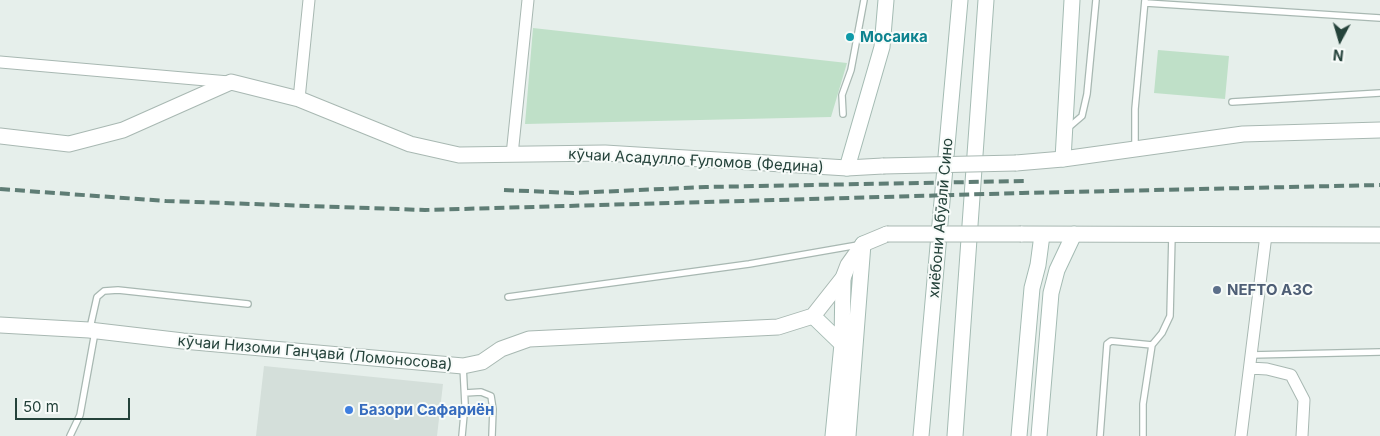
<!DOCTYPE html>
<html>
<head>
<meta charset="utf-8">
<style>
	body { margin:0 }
	#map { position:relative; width:1380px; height:436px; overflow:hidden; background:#e6efeb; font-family:Inter,sans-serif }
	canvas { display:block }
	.north { position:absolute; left:1315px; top:15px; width:50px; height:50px; -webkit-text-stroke:4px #f7fbf9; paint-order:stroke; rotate:186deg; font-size:14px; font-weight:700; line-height:20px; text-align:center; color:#24423a }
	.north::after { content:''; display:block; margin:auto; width:18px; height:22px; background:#24423a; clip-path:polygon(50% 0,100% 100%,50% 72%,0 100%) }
	.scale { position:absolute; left:15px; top:398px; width:115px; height:22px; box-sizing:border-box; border:2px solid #24423a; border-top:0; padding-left:6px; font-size:15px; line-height:18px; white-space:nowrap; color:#24423a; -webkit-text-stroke:4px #f7fbf9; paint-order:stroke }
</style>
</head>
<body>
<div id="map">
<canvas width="1380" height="436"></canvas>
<div class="north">N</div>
<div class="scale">50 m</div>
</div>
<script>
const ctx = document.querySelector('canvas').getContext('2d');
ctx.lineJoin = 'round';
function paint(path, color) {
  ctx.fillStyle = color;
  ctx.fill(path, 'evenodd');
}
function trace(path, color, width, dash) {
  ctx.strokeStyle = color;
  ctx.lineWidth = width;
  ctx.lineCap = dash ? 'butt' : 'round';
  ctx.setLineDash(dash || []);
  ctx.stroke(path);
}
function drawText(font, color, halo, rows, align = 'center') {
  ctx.font = font + ' Inter,sans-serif';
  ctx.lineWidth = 4;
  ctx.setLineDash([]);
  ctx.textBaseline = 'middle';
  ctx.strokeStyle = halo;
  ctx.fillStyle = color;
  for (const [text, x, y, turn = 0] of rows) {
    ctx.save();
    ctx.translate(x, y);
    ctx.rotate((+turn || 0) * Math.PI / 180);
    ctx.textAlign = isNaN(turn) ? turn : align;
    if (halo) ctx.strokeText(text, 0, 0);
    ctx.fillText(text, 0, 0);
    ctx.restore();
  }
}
const built = new Path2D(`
	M264,366L443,384L437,436H256Z`);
const green = new Path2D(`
	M533,28L847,63L831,117L525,124Z
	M1158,50L1229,56L1225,99L1154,93Z`);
const service = new Path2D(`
	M1146,3L1380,18
	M1232,102L1380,93
	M843,114L842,95L851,70L864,0
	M1068,128L1082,116L1087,94L1096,0
	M1135,149V109L1145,0
	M508,297L749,264L858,245
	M90,328L97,297L104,291L118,290L248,304
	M1251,355L1380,352
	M465,393L481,392L491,396L493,409L492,436
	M70,436L80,415L95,332
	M462,436L465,404L463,366
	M1100,436L1107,344L1111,341L1152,345
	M1143,436V404L1152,345L1162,333L1170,316L1172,235`);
const minor = new Path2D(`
	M0,62L229,82
	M299,99L309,0
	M512,155L528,0
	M1250,368L1267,369L1291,375L1304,400L1302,436
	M1241,436L1266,235`);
const tertiary = new Path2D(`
	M0,136L69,144L123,130L231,82L299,99L410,144L459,155L605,153L847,168L883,166
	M1016,163L1063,159L1243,134L1380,130
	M1021,234L1380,235
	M0,325L89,330L183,341L463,366L482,362L501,349L529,339L778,327L813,316L843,278L848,265L863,244L887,234`);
const secondary = new Path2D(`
	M1063,159L1072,0
	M847,168L882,47L886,0
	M813,316L842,344
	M833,436L842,344L843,278
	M848,436L863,244
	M921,436L960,0
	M955,436L986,0
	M1019,436L1032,288L1038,265L1042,235
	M1039,436L1051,293L1057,270L1074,234`);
const rail = new Path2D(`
	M0,189L166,201L425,210L1022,193L1380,185
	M504,190L573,193L706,187L1024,181`);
const tertiaryBridge = new Path2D(`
	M883,166L1016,163
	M887,234H1021`);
const markers = [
	[850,37,5,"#0f9aa8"],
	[1217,290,5,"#5c6f8a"],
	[349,410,5,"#3f7fe0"]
];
const cultureNames = [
	["Мосаика",860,37]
];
const streetNames = [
	["кӯчаи Асадулло Ғуломов (Федина)",696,161,3],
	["хиёбони Абӯалӣ Сино",941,218,-85],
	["кӯчаи Низоми Ганҷавӣ (Ломоносова)",315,353,5]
];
const serviceNames = [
	["NEFTO АЗС",1227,290]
];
const shopNames = [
	["Базори Сафариён",359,410]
];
paint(built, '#d4dfda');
paint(green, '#bfe0c8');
trace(service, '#a8b8b2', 8);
trace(minor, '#a8b8b2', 13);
trace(tertiary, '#a8b8b2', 17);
trace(secondary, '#a4bbb3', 17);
trace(service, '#fff', 5.5);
trace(minor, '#fff', 11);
trace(tertiary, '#fff', 15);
trace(secondary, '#fff', 15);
trace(rail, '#5f7d75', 4, [10, 5]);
trace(tertiaryBridge, '#a8b8b2', 17, []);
trace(tertiaryBridge, '#fff', 15);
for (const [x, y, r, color] of markers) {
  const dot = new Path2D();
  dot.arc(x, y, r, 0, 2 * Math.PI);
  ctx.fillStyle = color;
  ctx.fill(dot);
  trace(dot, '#f7fbf9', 2);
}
drawText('bold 15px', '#0d838f', '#f7fbf9', cultureNames, 'left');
drawText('15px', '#24423a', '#f7fbf9', streetNames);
drawText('bold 15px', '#4e5e75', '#f7fbf9', serviceNames, 'left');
drawText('bold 15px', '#366cbe', '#f7fbf9', shopNames, 'left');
</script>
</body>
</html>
